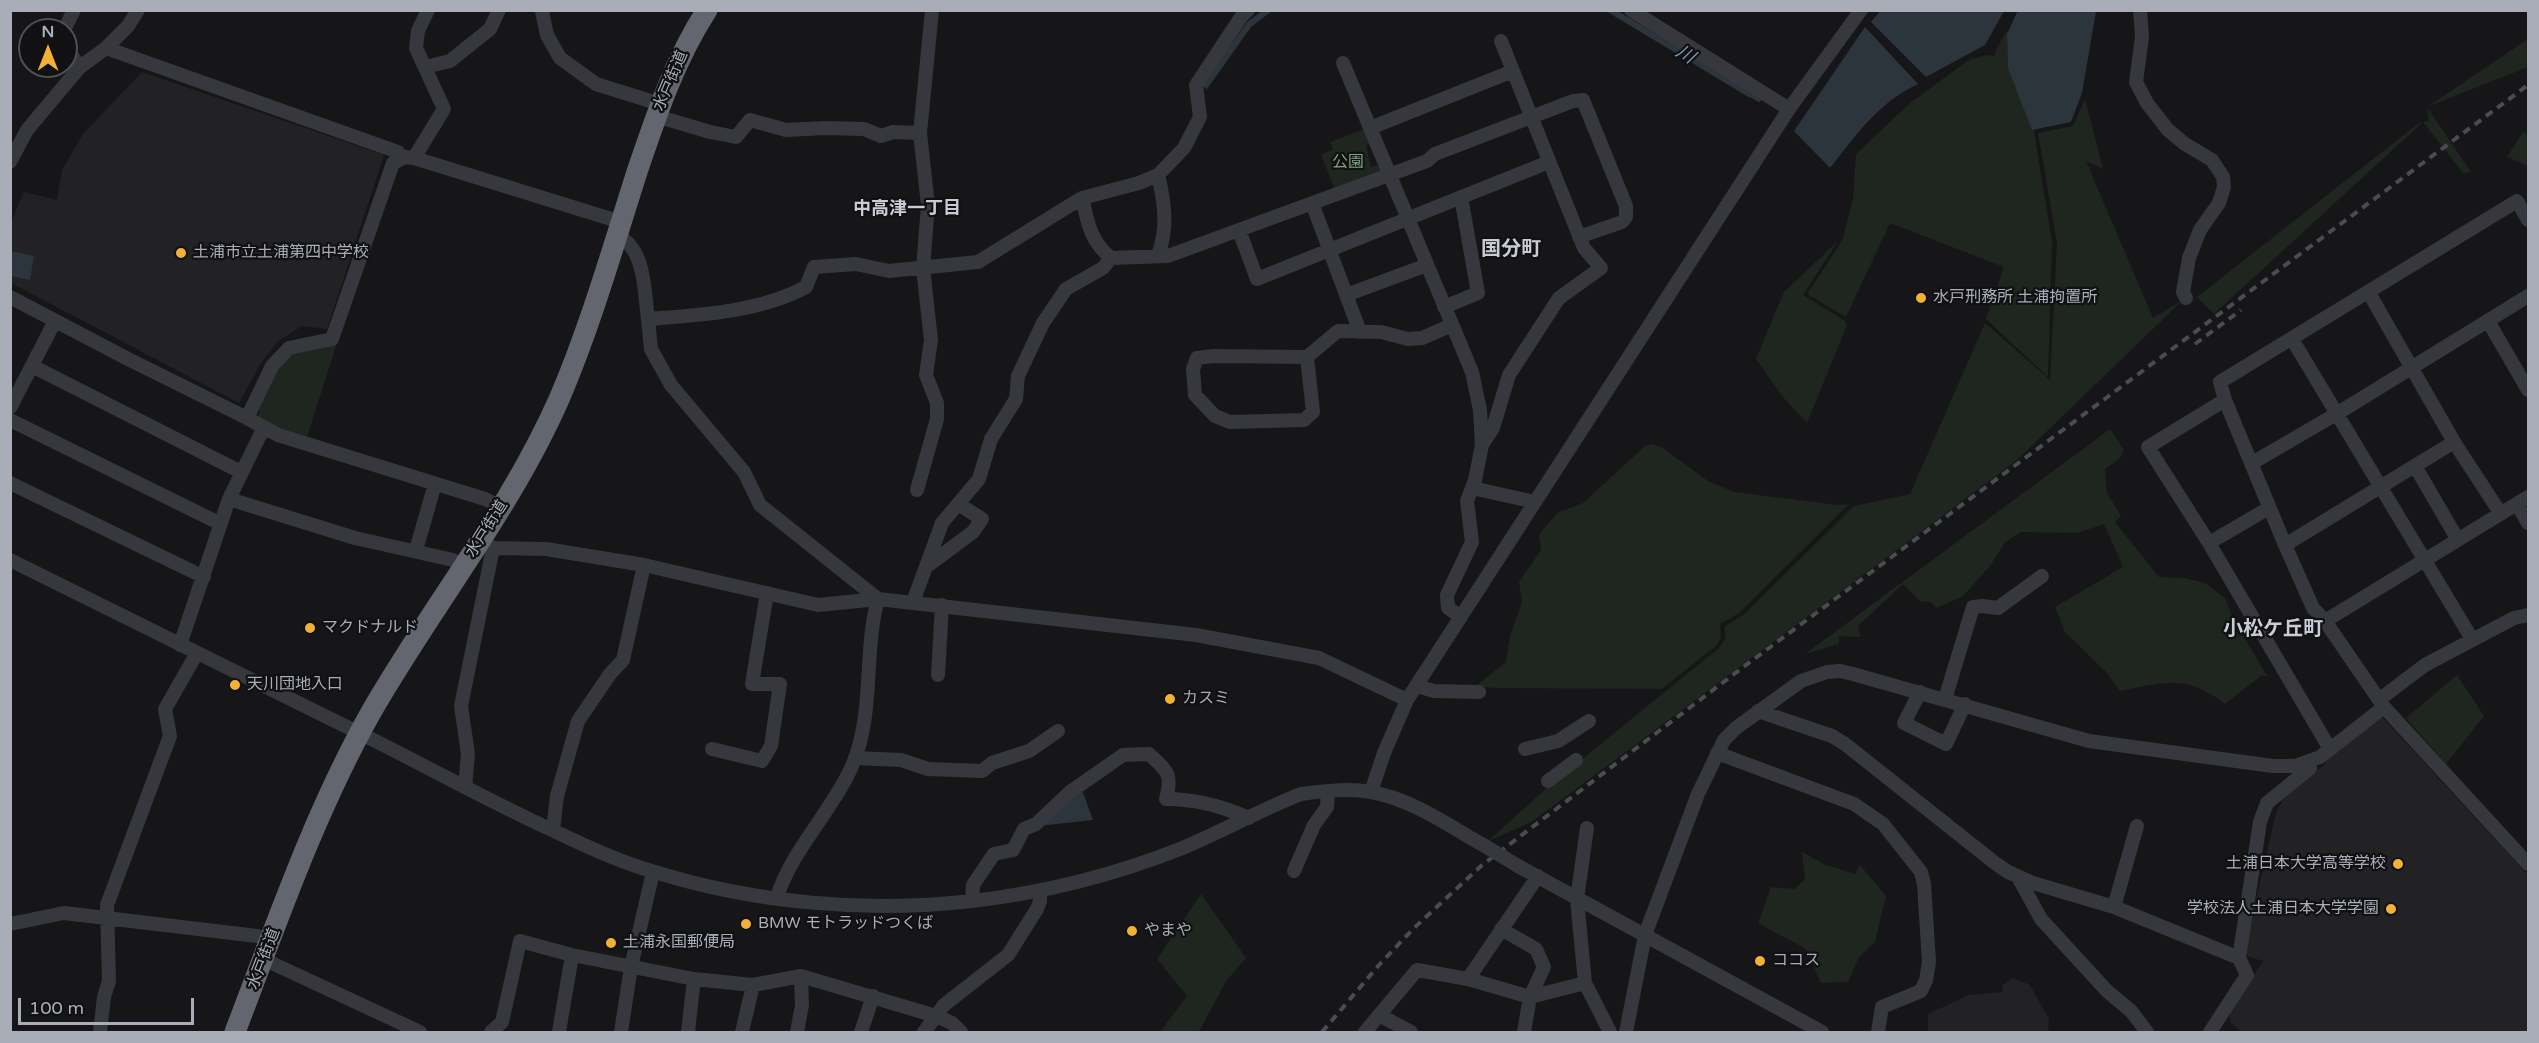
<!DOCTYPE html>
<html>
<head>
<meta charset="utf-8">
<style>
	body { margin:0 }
	#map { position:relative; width:2539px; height:1043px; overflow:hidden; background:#161618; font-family:"Varela Round",sans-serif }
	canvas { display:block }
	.frame { position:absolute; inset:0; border:12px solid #a8adb8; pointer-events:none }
	.north { position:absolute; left:18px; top:18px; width:60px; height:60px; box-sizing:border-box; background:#111113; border:2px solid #4d4f55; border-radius:50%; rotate:0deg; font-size:16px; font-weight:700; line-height:24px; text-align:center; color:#a8adb8 }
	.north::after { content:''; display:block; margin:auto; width:21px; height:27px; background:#f2b134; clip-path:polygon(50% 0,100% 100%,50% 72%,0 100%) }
	.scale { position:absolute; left:18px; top:998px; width:176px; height:27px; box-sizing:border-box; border:3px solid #a8adb8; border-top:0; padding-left:8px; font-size:18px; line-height:21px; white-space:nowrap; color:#a8adb8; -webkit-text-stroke:4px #111113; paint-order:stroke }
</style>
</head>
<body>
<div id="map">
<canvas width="2539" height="1043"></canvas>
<div class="frame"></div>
<div class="north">N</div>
<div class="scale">100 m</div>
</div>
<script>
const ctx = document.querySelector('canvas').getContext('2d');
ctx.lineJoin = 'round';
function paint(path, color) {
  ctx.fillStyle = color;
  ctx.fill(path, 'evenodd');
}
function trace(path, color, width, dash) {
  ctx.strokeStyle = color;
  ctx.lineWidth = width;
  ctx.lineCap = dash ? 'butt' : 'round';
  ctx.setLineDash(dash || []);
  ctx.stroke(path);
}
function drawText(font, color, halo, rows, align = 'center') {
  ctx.font = font + ' "Varela Round","Noto Sans JP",sans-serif';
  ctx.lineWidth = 4.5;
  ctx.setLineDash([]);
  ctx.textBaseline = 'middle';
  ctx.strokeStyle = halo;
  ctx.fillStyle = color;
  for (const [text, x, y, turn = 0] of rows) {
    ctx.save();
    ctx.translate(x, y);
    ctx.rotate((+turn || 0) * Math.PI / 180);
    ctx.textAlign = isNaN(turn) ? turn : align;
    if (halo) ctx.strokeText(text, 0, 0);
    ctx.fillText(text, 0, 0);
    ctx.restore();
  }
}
const built = new Path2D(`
	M142,72L384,155L327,329L302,326L278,341L261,363L239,403L11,283V222L24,192L57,200L62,170L83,134Z
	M2380,718H2383L2528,875V1032H2241L2231,1023L2229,1014L2263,961L2249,957L2246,953V943L2276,813L2284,798L2326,763L2328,757Z
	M2013,978L2030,985L2049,1019L2048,1032H1928V1014L1969,995L2003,992L2002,985Z`);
const green = new Path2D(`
	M2007,30L2008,68L2034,131L2052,242L2048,377L1986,319L2004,267L1890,223L1846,317L1807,294L1842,241L1853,199L1856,154L1910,103L1973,57L1974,59L1985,55L1995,56V52Z
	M2528,39V67L2427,107L2471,172L2463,173L2423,122L2214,314L2197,297L2419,123L2429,121L2427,107Z
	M2085,99L2103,169L2086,161L2153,318L2183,300L2016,461L1533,821L1487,842L1550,785L1719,648L1725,639V626L1742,616L1854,506L1910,494L1985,323L2050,380L2057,243L2038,133L2073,126Z
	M1367,128L1373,142L1366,145L1371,167L1381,164L1384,171L1336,192L1321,155L1333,149L1330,142Z
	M2523,132L2528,134V166L2507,157Z
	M1838,241L1803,295L1844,320L1847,325L1807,423L1782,396L1756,359L1784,292Z
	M337,343L306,440L258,419C259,406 264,396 270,384C288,347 299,351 337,343Z
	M2110,429L2124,450L2120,458L2105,469L2107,493L2121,516L2115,522L2159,577L2184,578L2205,583L2225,598L2234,621L2268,677L2262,675L2225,704C2187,674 2164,682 2120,691L2107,673L2065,632L2055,607L2123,567L2104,524L2077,533L2021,532L2005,542L1990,566L1963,596L1937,608L1931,602L1920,601L1903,584L1858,626L1861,637L1839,636V644L1805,654Z
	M1651,444L1661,447L1708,481L1734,492L1837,505L1849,504L1739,613L1720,624L1721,637L1717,645L1662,689L1495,688L1476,686L1506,662L1510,636L1522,602L1519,582L1541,550L1539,535L1557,513L1583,503L1645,446Z
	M2457,675L2484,716L2446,764L2406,718Z
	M1802,852L1826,865L1855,874L1860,865L1886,896L1875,942L1859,957L1848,982L1821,983L1806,949L1758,923L1771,887L1795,889L1805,879Z
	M1201,894L1246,958L1226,981L1199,1032H1160L1187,996L1157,959Z`);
const water = new Path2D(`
	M1881,10H2004V11L1985,45L1926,77L1871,22Z
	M2018,10L2096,11L2082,93L2071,122L2032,130L2008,68L2007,34Z
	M1262,11H1272L1251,27L1207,89L1202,86L1247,22Z
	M1606,11H1618L1753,93L1750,98Z
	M1865,27L1918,84C1878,103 1857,134 1830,168L1794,131Z
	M11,251L34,256L30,280L11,276Z
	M1082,790L1093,820L1038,826Z`);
const stream = new Path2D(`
	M1749,94L1759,100`);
const minor = new Path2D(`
	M1631,10L1789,109
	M2140,10L2142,37L2136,82L2147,103L2168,130L2185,144L2212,160L2223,177L2224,187L2219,203L2200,230L2189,258L2183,292L2186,298
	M542,11L547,35L560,58L596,84L660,104
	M64,30L74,10
	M66,48L80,67
	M106,48L398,152L401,158
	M1343,63L1472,372L1480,410L1482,445L1475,480L1467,501L1472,542L1447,595L1448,608L1461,617
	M425,67L450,61L490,29L499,10
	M656,116L710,132L736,137L750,120L786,130L826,128L864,129L881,136L893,132L920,133
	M1370,128L1513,71
	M414,158L444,109L416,48L418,31L428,10
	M10,162L27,130L80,67L106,48L128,26L138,10
	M1082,198C1088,223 1090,241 1111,258L1168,256L1427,161L1435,154L1573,101L1583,100L1626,206V217L1622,222L1579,237
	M1312,203L1360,332
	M1239,230L1257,279L1549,162
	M617,235C646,249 644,291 648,319
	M1158,256C1168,228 1165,204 1158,175
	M2369,293L2454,442L2501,514
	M1346,295L1427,265
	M10,297L128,359L247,418L278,435L485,499L501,507
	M1444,307L1478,293L1461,197
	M2488,321L2528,390
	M2292,339L2472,639
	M1307,357L1213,356L1197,358L1193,369L1195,395L1215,416L1230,422L1304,420L1313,412L1307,357L1338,331L1381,332L1408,339L1422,338L1452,325
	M32,366L241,472
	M2225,400L2148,447L2209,543L2330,749
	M10,408L55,321
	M247,418L272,366L289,348L332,339L393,163L405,157L414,158L621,222
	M10,420L221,524
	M1482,445L1493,428L1509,375L1559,298L1601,268L1584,248L1501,41
	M2252,463L2338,413L2528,296
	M2415,466L2458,540
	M10,483L204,577
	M1472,488L1535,502
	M917,490L937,419V403L926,375L931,340L923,268L928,205L920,133L932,10
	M229,499L355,538L453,560L463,568
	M2517,504L2528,523
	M480,541L493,548L546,549L644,565L818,605L878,599L760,505L744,472L671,385L651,349L648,319C701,315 759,312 806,287L814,267L856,264L889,271L978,262L1082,198L1139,183L1158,175L1184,148L1200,117L1196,85L1241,17L1248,10
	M2209,543L2269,508
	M2285,545L2454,442
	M416,550L435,484
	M10,560C120,615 231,669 341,724C412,758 480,797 552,830C586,846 619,862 655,872C754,903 868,913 972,901C1042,893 1114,875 1180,849C1221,832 1260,810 1301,794C1323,791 1348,788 1371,792C1412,799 1449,826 1485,846
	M927,566L973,532L982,519L958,504
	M913,602L942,523L979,479L991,439L1016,399L1018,376L1043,323L1066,289L1103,268L1111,258
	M2325,621L2528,497
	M180,645L229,499L264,427
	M938,675L942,605
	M1417,686L1434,691L1479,692
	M1920,692L1904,723L1946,744L1965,704
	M1945,699L1973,607L1982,606L1998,608L2042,576
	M2380,699L2425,665L2514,618L2528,615
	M2384,707L2325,621L2313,608L2285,545L2225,400L2220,382L2517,201L2528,220
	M1758,711L1832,736L1845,744L1995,863L2008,872L2033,883L2114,907L2239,958
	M712,749L762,761L771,746L780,684H752L767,593
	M1525,749L1558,741L1589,721
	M1717,753L1854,804L1883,824L1921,872L1924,884L1929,962L1926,980L1921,991L1882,1007L1878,1032
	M855,758L901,760L928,769L982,771L992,763L1029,751L1058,731
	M1548,781L1576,760
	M465,787L468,754L461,706L493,548
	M1371,792L1384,753L1407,700L1789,109L1861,10
	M1587,828L1577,899L1585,983L1610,1032
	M553,830L557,796L578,721L610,674L623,660L644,565
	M1518,866L1822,1032
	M1294,871L1314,825L1327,807L1328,791
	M2018,877L2041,919L2107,991L2131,1011L2147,1032
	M777,897C791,851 833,810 852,766C875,713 863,653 878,599L1196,635L1319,658L1407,700
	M972,901L973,885L994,854L1013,850L1024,829L1036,824L1070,792L1123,755L1149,754C1167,771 1173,774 1166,799C1196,799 1222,806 1249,818
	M2114,907L2137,826
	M10,924L64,913L257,936L270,941
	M1501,929L1536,949L1544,967L1530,997L1524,1032
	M263,959L420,1032
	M1468,979L1538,876
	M1379,1015L1411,1032
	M100,1032L104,997L109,981L107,905L170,736L165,709L197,653
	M491,1032L502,1022L520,941L572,955L694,979L753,985L801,976L936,1016L944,1005L1008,955L1037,909L1040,901V890
	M559,1032L572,955
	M621,1032L631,967L653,872
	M688,1032L694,979
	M742,1032L753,985
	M797,1032L802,1005L801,976
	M861,1032L873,996
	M924,1032L936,1016L952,1023L961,1032
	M1365,1032L1417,970L1468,979L1530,997L1585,983
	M1626,1032L1645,935L1698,794L1724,740L1736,728L1801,681L1827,672L1840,671L1853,674L2089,741L2273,766H2295L2320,757L2384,707L2528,864
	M2210,1032L2247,975L2239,958L2260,822L2267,803L2304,773L2310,768L2309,762`);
const highway = new Path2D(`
	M235,1032C276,925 314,814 370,714C431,607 510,511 560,397C591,324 613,247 637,172C656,116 674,61 707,10`);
const rail = new Path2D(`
	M2195,344L2241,310
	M1322,1032L1379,965L1413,929L1481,866L1742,668L2528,85`);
const minorBridge = new Path2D(`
	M1485,846L1518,866`);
const markers = [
	[181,253,6,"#f2b134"],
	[1921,298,6,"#f2b134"],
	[310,628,6,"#f2b134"],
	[235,685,6,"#f2b134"],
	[1170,699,6,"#f2b134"],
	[2398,864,6,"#f2b134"],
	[2391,909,6,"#f2b134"],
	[746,924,6,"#f2b134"],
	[1132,931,6,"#f2b134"],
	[611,943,6,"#f2b134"],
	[1760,961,6,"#f2b134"]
];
const streetNames = [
	["水戸街道",671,81,-67],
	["水戸街道",487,529,-58],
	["水戸街道",264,959,-69]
];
const parkNames = [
	["公園",1348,163]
];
const poiNames = [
	["土浦市立土浦第四中学校",193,253],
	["水戸刑務所 土浦拘置所",1933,298],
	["マクドナルド",322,628],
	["天川団地入口",247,685],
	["カスミ",1182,699],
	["土浦日本大学高等学校",2386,864,"right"],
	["学校法人土浦日本大学学園",2379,909,"right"],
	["BMW モトラッドつくば",758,924],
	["やまや",1144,931],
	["土浦永国郵便局",623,943],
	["ココス",1772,961]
];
const waterNames = [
	["川",1685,55,31]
];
const neighbourhoodNames = [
	["中高津一丁目",907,209]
];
const quarterNames = [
	["国分町",1511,250],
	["小松ケ丘町",2273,630]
];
paint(built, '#222225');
paint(green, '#1e261f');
paint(water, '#2c353c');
trace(stream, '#2c353c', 4);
trace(minor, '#37383d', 14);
trace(highway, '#63666e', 21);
trace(rail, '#4a4c52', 4, [8, 6]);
trace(minorBridge, '#37383d', 14);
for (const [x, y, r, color] of markers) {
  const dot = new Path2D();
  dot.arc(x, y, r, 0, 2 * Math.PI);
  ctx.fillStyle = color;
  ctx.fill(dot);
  trace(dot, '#111113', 2);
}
drawText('16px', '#a8adb8', '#111113', streetNames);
drawText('16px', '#7fa381', '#111113', parkNames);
drawText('16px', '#a8adb8', '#111113', poiNames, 'left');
drawText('italic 18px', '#7f9bb3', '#111113', waterNames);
drawText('bold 18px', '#c9ccd4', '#111113', neighbourhoodNames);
drawText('bold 20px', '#c9ccd4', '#111113', quarterNames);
</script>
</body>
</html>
